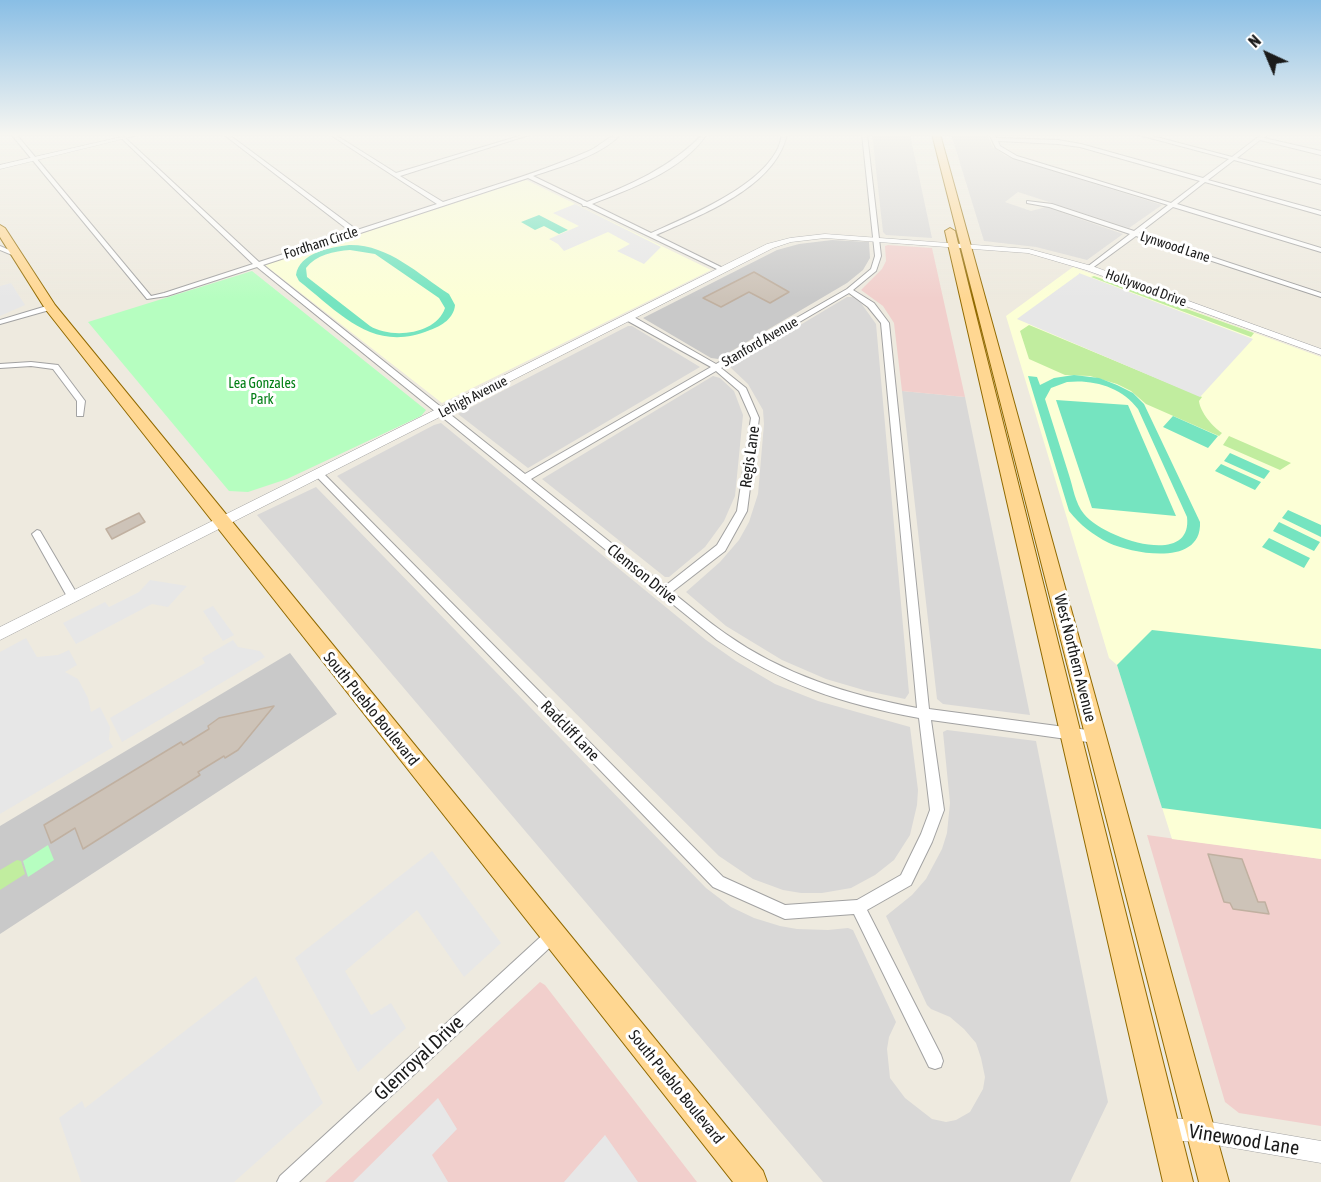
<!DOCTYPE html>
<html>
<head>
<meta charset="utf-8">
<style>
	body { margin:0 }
	#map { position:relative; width:1321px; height:1182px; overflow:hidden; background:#eeeadf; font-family:"Asap Condensed",sans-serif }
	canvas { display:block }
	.north { position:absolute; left:1237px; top:24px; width:60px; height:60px; -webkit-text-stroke:4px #fff; paint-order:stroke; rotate:316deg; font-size:16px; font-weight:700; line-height:24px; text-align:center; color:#1b1b1b }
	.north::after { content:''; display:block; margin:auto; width:21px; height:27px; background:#1b1b1b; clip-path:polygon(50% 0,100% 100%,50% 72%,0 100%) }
</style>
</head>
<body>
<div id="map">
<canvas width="1321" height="1182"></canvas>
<div class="north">N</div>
</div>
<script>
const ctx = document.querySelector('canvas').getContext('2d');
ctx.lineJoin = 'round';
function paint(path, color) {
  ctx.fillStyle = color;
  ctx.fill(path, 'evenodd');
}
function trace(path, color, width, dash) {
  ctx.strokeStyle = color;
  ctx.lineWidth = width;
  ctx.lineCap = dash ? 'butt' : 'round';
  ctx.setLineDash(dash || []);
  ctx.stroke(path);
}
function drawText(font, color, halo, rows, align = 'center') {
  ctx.font = font + ' "Asap Condensed",sans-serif';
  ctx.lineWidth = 6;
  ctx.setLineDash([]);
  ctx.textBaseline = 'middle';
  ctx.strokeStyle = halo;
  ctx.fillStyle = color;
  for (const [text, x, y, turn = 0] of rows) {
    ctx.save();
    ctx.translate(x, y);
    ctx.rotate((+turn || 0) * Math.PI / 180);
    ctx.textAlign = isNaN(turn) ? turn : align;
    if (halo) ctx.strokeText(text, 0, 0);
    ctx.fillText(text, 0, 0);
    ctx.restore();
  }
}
const residential = new Path2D(`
	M872,134H910L932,238L886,235L883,232Z
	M951,134H987L993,147L1006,156L1162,205L1129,228L1018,192L1005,202L1031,211L1046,207L1123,234L1087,260L1036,247L984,241Z
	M847,297H853L861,303L876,324L909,693L905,699L867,691L826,679L782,660L726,626L686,592L720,562L739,540L749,522L758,494L764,424L763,410L748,384L730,367Z
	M628,326H632L700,367L528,468L458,414Z
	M713,376L720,378L734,391L743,415L735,496L724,521L705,547L669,577H665L542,479Z
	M902,391L965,397L1030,715L943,704L937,699Z
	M441,423L706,640L736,661L775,684L818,701L910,727L918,790L917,805L910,835L894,860L875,875L851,888L822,893H801L783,890L753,879L719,856L337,476L434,425Z
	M316,487L706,888L731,907L754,918L780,926L797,929L828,930L848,928L853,930L896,1022L889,1037L887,1049L890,1078L905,1098L932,1119L946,1122L956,1120L970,1112L983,1089L985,1077L981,1058L976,1043L964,1029L950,1017L931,1009L927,1005L886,916L912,895L926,879L942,849L947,833L950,803L943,732L947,730L1036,741L1108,1102L1070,1182H823L257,515Z`);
const commercial = new Path2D(`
	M888,245L932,248L965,397L902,391L894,323L883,306L861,290L882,269L886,261L885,246Z
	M1147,835L1321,859V1126L1239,1113L1225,1102Z
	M540,982L545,985L697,1182H325Z`);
const education = new Path2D(`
	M526,180L711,270L442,403L265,265Z
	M1073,267L1321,357V859L1172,839L1117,665L1109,658L1006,316Z`);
const religious = new Path2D(`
	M832,240L869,242L870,258L863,270L847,283L718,359L711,358L643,318L777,250L799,244Z
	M290,653L337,714L0,934V826Z`);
const grass = new Path2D(`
	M1094,276L1254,333L1251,337L1091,277Z
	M1029,325L1202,397L1199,401C1200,412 1213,427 1222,433L1219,436L1146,404L1131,391L1117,384L1090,376L1065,375L1029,359L1020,331Z
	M1229,436L1291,463L1280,470L1223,445Z
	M17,860L21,861L25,874L0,890V870Z`);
const park = new Path2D(`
	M252,271L426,410L421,416L287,479L248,492L229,491L88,322Z
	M48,845L54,860L28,877L23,861Z`);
const pitch = new Path2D(`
	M539,215L568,230L559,234L544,226L535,230L521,222Z
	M349,245C388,244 418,274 449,294L455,305C454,318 442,326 430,330C373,354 340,313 299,281L296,275C299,253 331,247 349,245ZM350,250L375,254L439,298L445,308C436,335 391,339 370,326L307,277L306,268C316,255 334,251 350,250Z
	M1074,375L1099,378L1117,385L1133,393L1144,404L1200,522C1202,567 1134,554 1109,543C1093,535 1080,525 1069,511L1028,376L1037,377L1040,385L1054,378ZM1067,382C1093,379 1122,387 1138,409L1187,517C1193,569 1103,538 1084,514C1075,503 1073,487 1069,475C1061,450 1053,424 1045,399L1051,388Z
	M1056,400L1128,405L1176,516L1092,508Z
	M1173,416L1218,436L1208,448L1163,427Z
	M1230,453L1270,471L1264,479L1224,461Z
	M1221,464L1261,482L1255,490L1215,471Z
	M1288,510L1321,525V537L1282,518Z
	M1279,522L1320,542L1314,551L1273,531Z
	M1269,538L1310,558L1304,568L1262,547Z
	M1152,630L1321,649V829L1162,808L1117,665Z`);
const parking = new Path2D(`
	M575,204L661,247L644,264L617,251L630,244L608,232L564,251L558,244L549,239L579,226L553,213Z
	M1079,274V273L1253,339L1200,397L1017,319Z
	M11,283L25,305L0,316V286Z
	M150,580L187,586L168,607L152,604L76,644L63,623L105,602L109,607L139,592Z
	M213,606L234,635L223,641L203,611Z
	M26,638L37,657L58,655L69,650L77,665L65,672L78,679L88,698L91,712L100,707L110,727L109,740L113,747L0,814V652Z
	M233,640L238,647L260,651L265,657L122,742L110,718L205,663L202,658Z
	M432,851L501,943L464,977L417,910L345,971L371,1015L391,1003L406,1028L358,1072L295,958Z
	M256,976L323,1103L234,1182H81L59,1118L82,1101L85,1108Z
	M438,1098L457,1129L432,1155L448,1182H353Z
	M605,1135L638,1182H564Z`);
const building = new Path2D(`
	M754,272L789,292L770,303L749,292L721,307L703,298Z
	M139,513L145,522L112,539L106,529Z
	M274,706L238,750L225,758L224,756L198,772L200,775L83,849L75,828L51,843L44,825L181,742L183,745L209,729L208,726L219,718Z
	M1208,854L1242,859L1258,902H1265L1269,914L1233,909L1230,903L1224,902Z`);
const minor = new Path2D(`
	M11,134H16L151,296L164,293L253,264L117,134H121L259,262L351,232L223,134H228L357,230L437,204L329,134H334L396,173L526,134H532L400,176L443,202C492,186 541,172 589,151C599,147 610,134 621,134C602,155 561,167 533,176L587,202C630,185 670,168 703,134H707C682,171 632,188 592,204L651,233C689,216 755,189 776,152C779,147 781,140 782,134H787C776,187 701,215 656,235L725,269V271H721L586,206H583L582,204L528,178L263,265L525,474L711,367L626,320V316H632L716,364L847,289L871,269L875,256L862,134H867L881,256L876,271L853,290L874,303L889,323L929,709L1095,731L1099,733L1101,737L1099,741L1095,743L931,720L944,810L932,842L911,885L867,910L941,1055L943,1061L941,1067L935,1069L929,1067L854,914L785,919L713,887L315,475L317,473H323L723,877L785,905L857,900L901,875L921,834L930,810L919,718C842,704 782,684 717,640L257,267L167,296L147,299ZM849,293L868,307L881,323L917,708C849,695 784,675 726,634C707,621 690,606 672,592L725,551L747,511L759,418L746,388L721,368ZM716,371L739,391L751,418L737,511L717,545L665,586L531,479Z
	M989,134H994L996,138L1058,140L1081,144L1203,178L1229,159L1139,135V134H1145L1232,157L1262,134H1268L1264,138L1321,151V155L1260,140L1237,158L1321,180V184L1234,160L1208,180L1321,211V215L1205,182L1177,204L1321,248V252L1173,207L1139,233L1321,293V297L1136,236L1091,269H1087V267L1130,234L1049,207L1027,203V201L1052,204L1134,231L1168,205L1013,158L996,148ZM998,141L1058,144L1080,147L1200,181L1171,203L1017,156L1000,146Z
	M0,246L19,254L20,255L17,257L0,250Z
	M50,305H53V309L0,324V320Z
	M31,362L58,365L85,401L83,416H77V401L53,369L31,366L0,368V364Z
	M37,530L40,531L77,594L78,597L77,600H69L32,534Z
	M553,928L558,930L560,935L558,940L299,1182H277L280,1176L548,930Z`);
const tertiary = new Path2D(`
	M134,134H143L0,169V165Z
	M825,234L1029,249L1092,266L1321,349V355L1086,270L1028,253L825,238L791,242L773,248L0,640V627L767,244L790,238Z
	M1166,1118L1199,1120L1321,1141V1163L1199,1142L1166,1140L1158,1137L1155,1129L1158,1121Z`);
const primary = new Path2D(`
	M932,134H940L1229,1182H1199Z
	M0,225L5,228L55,305L763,1171L767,1182H733L46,310L0,237Z
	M950,228L955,231L1193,1182H1163L945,231Z`);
const farStreetnames = [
	["Fordham Circle",321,243,-18],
	["Lynwood Lane",1175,247,18],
	["Hollywood Drive",1146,288,20],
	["Stanford Avenue",760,342,-30],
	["Lehigh Avenue",473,397,-27]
];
const farParknames = [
	["Lea Gonzales",262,384],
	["Park",262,400]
];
const streetNames = [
	["Regis Lane",750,457,-82],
	["Clemson Drive",642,574,39],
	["West Northern Avenue",1075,658,76],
	["South Pueblo Boulevard",371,709,51],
	["Radcliff Lane",570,731,46],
	["South Pueblo Boulevard",676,1087,51]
];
const nearStreetnames = [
	["Glenroyal Drive",419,1058,-43],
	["Vinewood Lane",1244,1140,9]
];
paint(residential, '#d9d8d7');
paint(commercial, '#f1cfcc');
paint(education, '#fcffd6');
paint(religious, '#c9c9c9');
paint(grass, '#c1ed9f');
paint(park, '#b6fec0');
paint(pitch, '#75e4c0');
paint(parking, '#e7e7e7');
paint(building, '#cdc3b8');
trace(building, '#c0b0a0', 1.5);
trace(minor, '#a2a2a2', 2);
trace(tertiary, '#a2a2a2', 1);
trace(primary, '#916a00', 2);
paint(minor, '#fff');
paint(tertiary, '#fff');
paint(primary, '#ffd792');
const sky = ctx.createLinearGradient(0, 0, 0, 299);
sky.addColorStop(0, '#89bee5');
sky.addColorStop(0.45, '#f7f6f1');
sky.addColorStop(1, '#f7f6f100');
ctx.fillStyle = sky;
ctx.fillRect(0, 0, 1321, 299);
drawText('14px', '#1b1b1b', '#fff', farStreetnames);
drawText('14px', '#027f15', '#fff', farParknames);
drawText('16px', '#1b1b1b', '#fff', streetNames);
drawText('20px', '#1b1b1b', '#fff', nearStreetnames);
</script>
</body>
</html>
